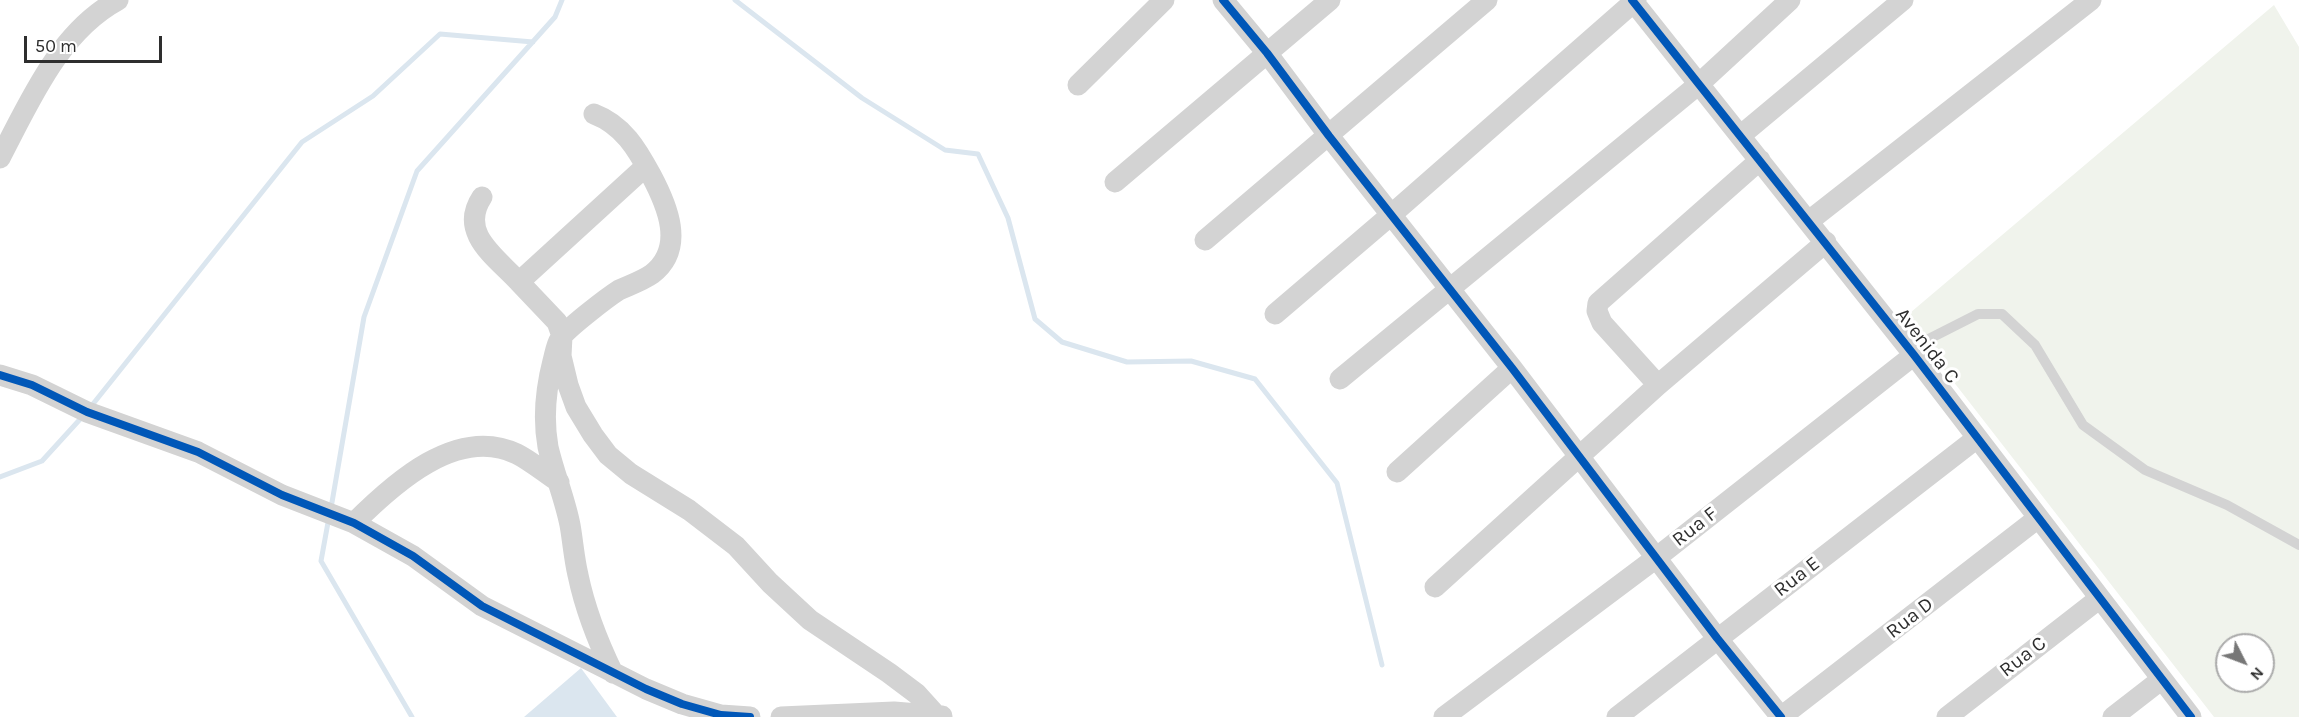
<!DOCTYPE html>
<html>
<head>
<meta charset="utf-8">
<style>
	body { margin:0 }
	#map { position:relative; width:2299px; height:717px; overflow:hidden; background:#fff; font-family:Karla,sans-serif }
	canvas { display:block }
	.north { position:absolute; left:2215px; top:633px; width:60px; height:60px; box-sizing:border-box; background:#fff; border:2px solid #ababab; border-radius:50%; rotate:132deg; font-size:16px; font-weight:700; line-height:24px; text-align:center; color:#2e2e2e }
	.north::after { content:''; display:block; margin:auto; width:21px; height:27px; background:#777; clip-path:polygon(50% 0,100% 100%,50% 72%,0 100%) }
	.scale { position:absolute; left:24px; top:36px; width:138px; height:27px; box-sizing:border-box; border:3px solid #2e2e2e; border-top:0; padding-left:8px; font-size:18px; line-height:21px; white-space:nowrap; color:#2e2e2e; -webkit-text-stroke:4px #fff; paint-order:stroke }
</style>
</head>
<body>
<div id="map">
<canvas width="2299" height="717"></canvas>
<div class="north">N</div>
<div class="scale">50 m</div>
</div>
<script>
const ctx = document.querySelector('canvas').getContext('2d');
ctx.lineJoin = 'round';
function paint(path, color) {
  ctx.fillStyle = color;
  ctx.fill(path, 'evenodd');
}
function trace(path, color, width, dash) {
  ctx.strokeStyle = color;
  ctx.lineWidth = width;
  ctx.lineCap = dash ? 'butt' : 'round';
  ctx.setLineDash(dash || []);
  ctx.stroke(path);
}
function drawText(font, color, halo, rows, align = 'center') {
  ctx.font = font + ' Karla,sans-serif';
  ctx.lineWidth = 6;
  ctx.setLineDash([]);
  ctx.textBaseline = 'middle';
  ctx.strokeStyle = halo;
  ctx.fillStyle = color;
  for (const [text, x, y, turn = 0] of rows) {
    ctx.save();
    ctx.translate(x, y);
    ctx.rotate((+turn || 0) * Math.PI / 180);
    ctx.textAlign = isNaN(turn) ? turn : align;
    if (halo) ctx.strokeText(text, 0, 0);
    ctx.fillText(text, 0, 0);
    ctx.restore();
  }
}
const green = new Path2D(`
	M2274,5L2299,47V717H2214L1904,318ZM2227,645H2263V681H2227Z`);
const water = new Path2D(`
	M581,668L617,717H524Z`);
const stream = new Path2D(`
	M735,0L862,98L945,150L978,154L1008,218L1035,319L1062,342L1127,362L1191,361L1255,379L1337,483L1382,665
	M89,409L302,142L373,96L440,34L533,42
	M0,477L42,461L83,416
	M331,508L364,317L417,171L555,17L562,0
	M329,517L321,561L412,717`);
const lane = new Path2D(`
	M1909,349L1978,314H2002L2035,345L2083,425L2145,470L2227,505L2299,545`);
const street = new Path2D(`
	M1223,0L1267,53L1329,136L1512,368L1717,638L1781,717
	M1632,0L1914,355L2191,717
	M1078,85L1164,0
	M594,114C623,125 637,149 651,175C667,205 686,248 652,274C642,281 630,285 619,290C608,297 566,329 560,339C556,345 555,354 553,361C546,388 543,419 548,447C554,473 565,499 570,525C573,542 574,558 578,575C585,609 598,642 613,673
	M1740,136L1903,0
	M0,158C30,101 59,32 118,0
	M646,166L519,282L557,322L562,336L561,356L568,385L576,407L593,435L608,455L631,474L689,510L736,546L770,583L810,620L889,673L917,694L936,715
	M1115,182L1330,0
	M482,197C458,233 496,257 519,282
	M1809,221L2091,0
	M1205,240L1487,0
	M1275,314L1391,215L1636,0
	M0,375L32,385L87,412L198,452L282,495L354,523L413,556L482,606L646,689L682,704L721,715L750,717
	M1340,379L1699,84L1790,0
	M1658,385L1602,323L1597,311L1598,303L1760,160
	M1397,472L1512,368
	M354,523C393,484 457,425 517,454C531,461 545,473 559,482
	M1435,587L1658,385L1826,242
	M781,717L894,712L942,716
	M1444,717L1656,558L1914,355
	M1617,717L1977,438
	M1781,717L2038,518
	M1947,717L2100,598
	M2113,717L2162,679`);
const cycleway = new Path2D(`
	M1223,0L1267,53L1329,136L1512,368L1717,638L1781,717
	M1632,0L1914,355L2191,717
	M0,375L32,385L87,412L198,452L282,495L354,523L413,556L482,606L646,689L682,704L721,715L750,717`);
const streetNames = [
	["Avenida C",1927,346,52],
	["Rua F",1695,527,-38],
	["Rua E",1797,577,-38],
	["Rua D",1910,618,-38],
	["Rua C",2023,657,-38]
];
paint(green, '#f0f3ec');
paint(water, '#dbe6ef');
trace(stream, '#dbe6ef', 5);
trace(lane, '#d3d3d3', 10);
trace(street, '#d3d3d3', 21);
trace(cycleway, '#0057b8', 8);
drawText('20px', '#2e2e2e', '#fff', streetNames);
</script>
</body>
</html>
